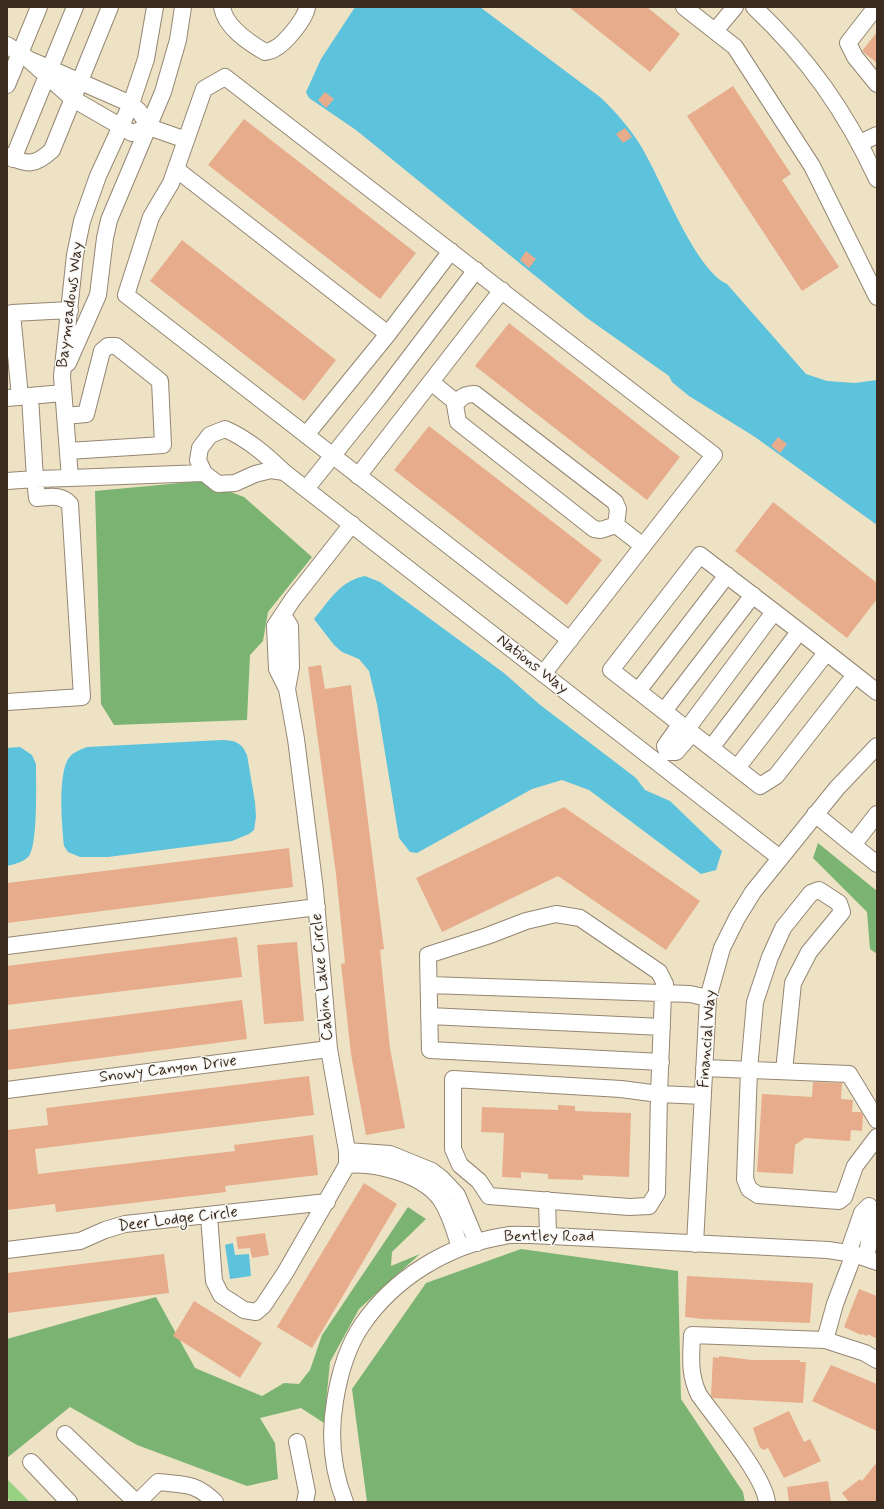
<!DOCTYPE html>
<html>
<head>
<meta charset="utf-8">
<style>
	body { margin:0 }
	#map { position:relative; width:884px; height:1509px; overflow:hidden; background:#eee2c5; font-family:Mynerve,sans-serif }
	canvas { display:block }
	.frame { position:absolute; inset:0; border:8px solid #3b2a1e; pointer-events:none }
</style>
</head>
<body>
<div id="map">
<canvas width="884" height="1509"></canvas>
<div class="frame"></div>
</div>
<script>
const ctx = document.querySelector('canvas').getContext('2d');
ctx.lineJoin = 'round';
function paint(path, color) {
  ctx.fillStyle = color;
  ctx.fill(path, 'evenodd');
}
function trace(path, color, width, dash) {
  ctx.strokeStyle = color;
  ctx.lineWidth = width;
  ctx.lineCap = dash ? 'butt' : 'round';
  ctx.setLineDash(dash || []);
  ctx.stroke(path);
}
function drawText(font, color, halo, rows, align = 'center') {
  ctx.font = font + ' Mynerve,sans-serif';
  ctx.lineWidth = 3;
  ctx.setLineDash([]);
  ctx.textBaseline = 'middle';
  ctx.strokeStyle = halo;
  ctx.fillStyle = color;
  for (const [text, x, y, turn = 0] of rows) {
    ctx.save();
    ctx.translate(x, y);
    ctx.rotate((+turn || 0) * Math.PI / 180);
    ctx.textAlign = isNaN(turn) ? turn : align;
    if (halo) ctx.strokeText(text, 0, 0);
    ctx.fillText(text, 0, 0);
    ctx.restore();
  }
}
const green = new Path2D(`
	M7,1479L30,1502H11L7,1498Z`);
const forest = new Path2D(`
	M202,481L244,497L312,557L268,612L263,641L250,655L247,720L114,725L101,704L95,491Z
	M818,843L877,891V954L870,949L867,912L813,858Z
	M408,1207L426,1219L392,1252L391,1266L420,1254L359,1309L330,1362L324,1423L301,1408L260,1418L275,1443L278,1479L247,1486L137,1445L70,1407L7,1458V1339L156,1297L195,1368L262,1396L284,1383L299,1384L310,1370L322,1335Z
	M521,1249L678,1271L681,1399L743,1492L745,1502H367L352,1389L426,1283Z`);
const water = new Path2D(`
	M355,7H480L600,97C615,111 628,126 639,143C661,177 693,268 727,284L806,374L827,381L855,383L877,380V525L755,437L689,396L672,382L669,376L587,318L356,130L309,98L306,92L321,59Z
	M365,576L380,582L504,673L539,704L636,778L645,790L670,801L722,851L716,870L701,874L589,790L562,780L532,789L417,853L410,852L399,838L377,704L369,671L359,659L342,652L334,645L314,619C329,601 341,580 365,576Z
	M222,740C235,740 242,743 247,755L255,802L256,817L254,830L249,834L232,841L108,857H80L68,852L64,846C62,825 58,781 67,761C71,753 79,750 87,747Z
	M20,747L32,755L36,764C36,782 38,843 29,856C24,862 15,864 7,866V748Z
	M233,1243L235,1255L249,1254L251,1276L230,1279L225,1245Z`);
const building = new Path2D(`
	M569,7H647L680,34L650,72Z
	M877,32V63L862,51Z
	M733,86L791,174L782,180L839,267L802,291L687,116Z
	M325,92L334,99L326,108L318,100Z
	M244,119L416,253L380,299L208,165Z
	M625,128L632,137L623,143L616,134Z
	M182,240L336,360L304,401L150,281Z
	M526,251L536,259L529,268L520,260Z
	M509,323L680,457L647,500L475,366Z
	M429,426L602,560L567,605L394,470Z
	M778,437L787,444L780,453L771,446Z
	M773,502L877,583V599L847,638L735,551Z
	M321,665L325,689L351,685L384,949L380,950L390,1048L405,1128L366,1135L351,1054L341,964L345,963L336,874L308,667Z
	M564,807L700,901L666,950L558,876L442,932L416,878Z
	M289,848L293,887L7,923V883Z
	M237,937L242,977L7,1005V966Z
	M297,942L304,1021L264,1024L257,945Z
	M242,1000L247,1039L7,1070V1030Z
	M309,1076L314,1115L35,1149L38,1174L235,1151L234,1145L313,1135L318,1175L225,1186L226,1192L56,1212L55,1204L7,1210V1130L48,1125L46,1108Z
	M813,1082L842,1083L841,1099L853,1100L852,1112H861L863,1115L862,1131L851,1130L850,1141L805,1138L795,1145L793,1174L757,1172L762,1094L812,1097Z
	M558,1105L575,1106V1111L631,1113L629,1177L583,1175V1180L548,1179V1174L521,1172V1178L502,1177L504,1133L481,1132L482,1107L558,1110Z
	M364,1183L397,1204L312,1348L277,1327Z
	M265,1233L269,1255L252,1258L250,1248L238,1249L236,1237Z
	M164,1254L169,1293L7,1313V1273Z
	M687,1276L813,1283L810,1323L703,1319L685,1317Z
	M859,1289L877,1296V1339L868,1334L867,1336L862,1334L861,1335L844,1327Z
	M194,1301L262,1343L240,1378L173,1336Z
	M719,1356L752,1360H800V1362H806L803,1403L713,1398L711,1396L713,1357L719,1358Z
	M831,1365L877,1384V1431L812,1401Z
	M789,1411L804,1442L810,1439L821,1461L784,1478L768,1448L763,1450L759,1446L753,1428Z
	M877,1462V1502H849L842,1493L860,1479L862,1481Z
	M828,1481L831,1502H789L787,1487Z`);
const minorTunnel = new Path2D(`
	M198,1501L199,1502`);
const minor = new Path2D(`
	M155,7L146,59L131,104L98,176L82,221L75,255L62,376L70,478L204,473
	M222,7C225,27 248,42 265,52C268,51 272,51 274,49C285,44 306,18 307,7
	M684,7L735,47L812,166L877,297
	M754,7C808,58 846,112 877,179
	M876,7L848,43L855,57L877,84
	M715,31L735,7
	M7,45L28,59L73,99L132,133L149,127
	M28,59L131,104L139,111L149,127L186,140
	M7,85L39,7
	M860,143L877,135
	M7,156C28,165 35,166 52,150L110,7
	M13,159L75,7
	M176,169L388,334L451,251
	M68,363L98,295L105,238L109,220L163,92L178,40L183,7
	M431,382L457,403
	M30,396L35,479L70,478
	M20,397L12,313L70,310
	M7,398L63,393
	M65,416L86,414L102,351L108,346H116L160,381L163,445L68,451
	M306,435L388,334
	M284,472L271,470L255,474L235,483L218,484L204,473L198,460L200,448L210,435L225,429C248,439 266,455 284,472L780,858
	M358,476L502,290
	M7,481L35,479L37,498C50,497 61,494 70,504L82,697L7,702
	M306,489L378,399L476,270
	M616,525L618,509L615,502L475,394C465,394 461,397 455,405L458,422L594,529L601,530L616,525L643,546
	M283,615L290,626L291,667L287,689
	M543,674L714,455L225,77L204,89L171,183L151,217L126,295L570,640
	M855,675L776,776L760,786L611,670L700,555C759,600 819,646 877,692
	M638,691L727,575
	M664,711L753,595
	M711,748L799,632
	M667,752H676L688,738L687,729L774,612
	M667,752L665,746L677,729H687
	M737,768L826,653
	M815,814L853,845
	M877,814L853,845L877,864
	M7,946L317,907
	M429,985L690,994L708,998
	M429,1016L662,1027
	M661,1062L430,1050L428,955L487,936L526,921L556,914L580,918L659,972L665,984L663,994L659,1094L621,1089L453,1079V1149L460,1165L479,1181L489,1196L629,1207L649,1206L657,1193L659,1094L703,1096
	M704,1068L849,1074L877,1120
	M784,1071L793,983L809,952L842,912L839,903L819,890L811,893L783,928L770,957L755,1002L749,1070L745,1179L749,1189L758,1195L839,1201L844,1197L855,1166L877,1137
	M7,1090L329,1049
	M347,1151L390,1154L432,1171L441,1178L457,1195L477,1243
	M347,1165C376,1162 424,1175 441,1200C451,1215 455,1232 460,1248
	M547,1200L548,1235
	M209,1216L214,1281L221,1295L244,1310L256,1312L263,1306L285,1273L347,1165V1151L329,1049L315,890L296,739L287,689L277,669L275,626L293,599L352,524
	M695,1244L708,998L722,948L737,918L753,892L837,788L877,746
	M7,1250L80,1241L105,1230L125,1224L327,1202
	M848,1253L862,1213L869,1206L874,1216L866,1258
	M825,1340L835,1304L854,1254
	M65,1434L136,1502
	M297,1442L307,1492L305,1502
	M31,1462L69,1502
	M138,1502L158,1482C184,1485 195,1482 215,1502
	M345,1502C332,1469 329,1436 335,1401C339,1376 347,1347 362,1325C394,1278 448,1245 504,1236C513,1234 523,1235 531,1235L828,1250L854,1254L877,1262
	M767,1502C764,1475 716,1419 699,1395C689,1375 691,1357 692,1335L825,1340L865,1353L877,1360`);
const streetNames = [
	["Baymeadows Way",71,305,-83],
	["Nations Way",532,665,38],
	["Cabin Lake Circle",323,977,-95],
	["Financial Way",708,1039,-86],
	["Snowy Canyon Drive",168,1070,-7],
	["Deer Lodge Circle",178,1220,-7],
	["Bentley Road",549,1238]
];
paint(green, '#9ad284');
paint(forest, '#7bb472');
paint(water, '#5dc2db');
paint(building, '#e7ac8c');
trace(minorTunnel, '#cabda4', 16, [16, 8]);
trace(minor, '#948672', 18);
trace(minor, '#fff', 16);
drawText('16px', '#3b2a1e', '#f6f6f2', streetNames);
</script>
</body>
</html>
